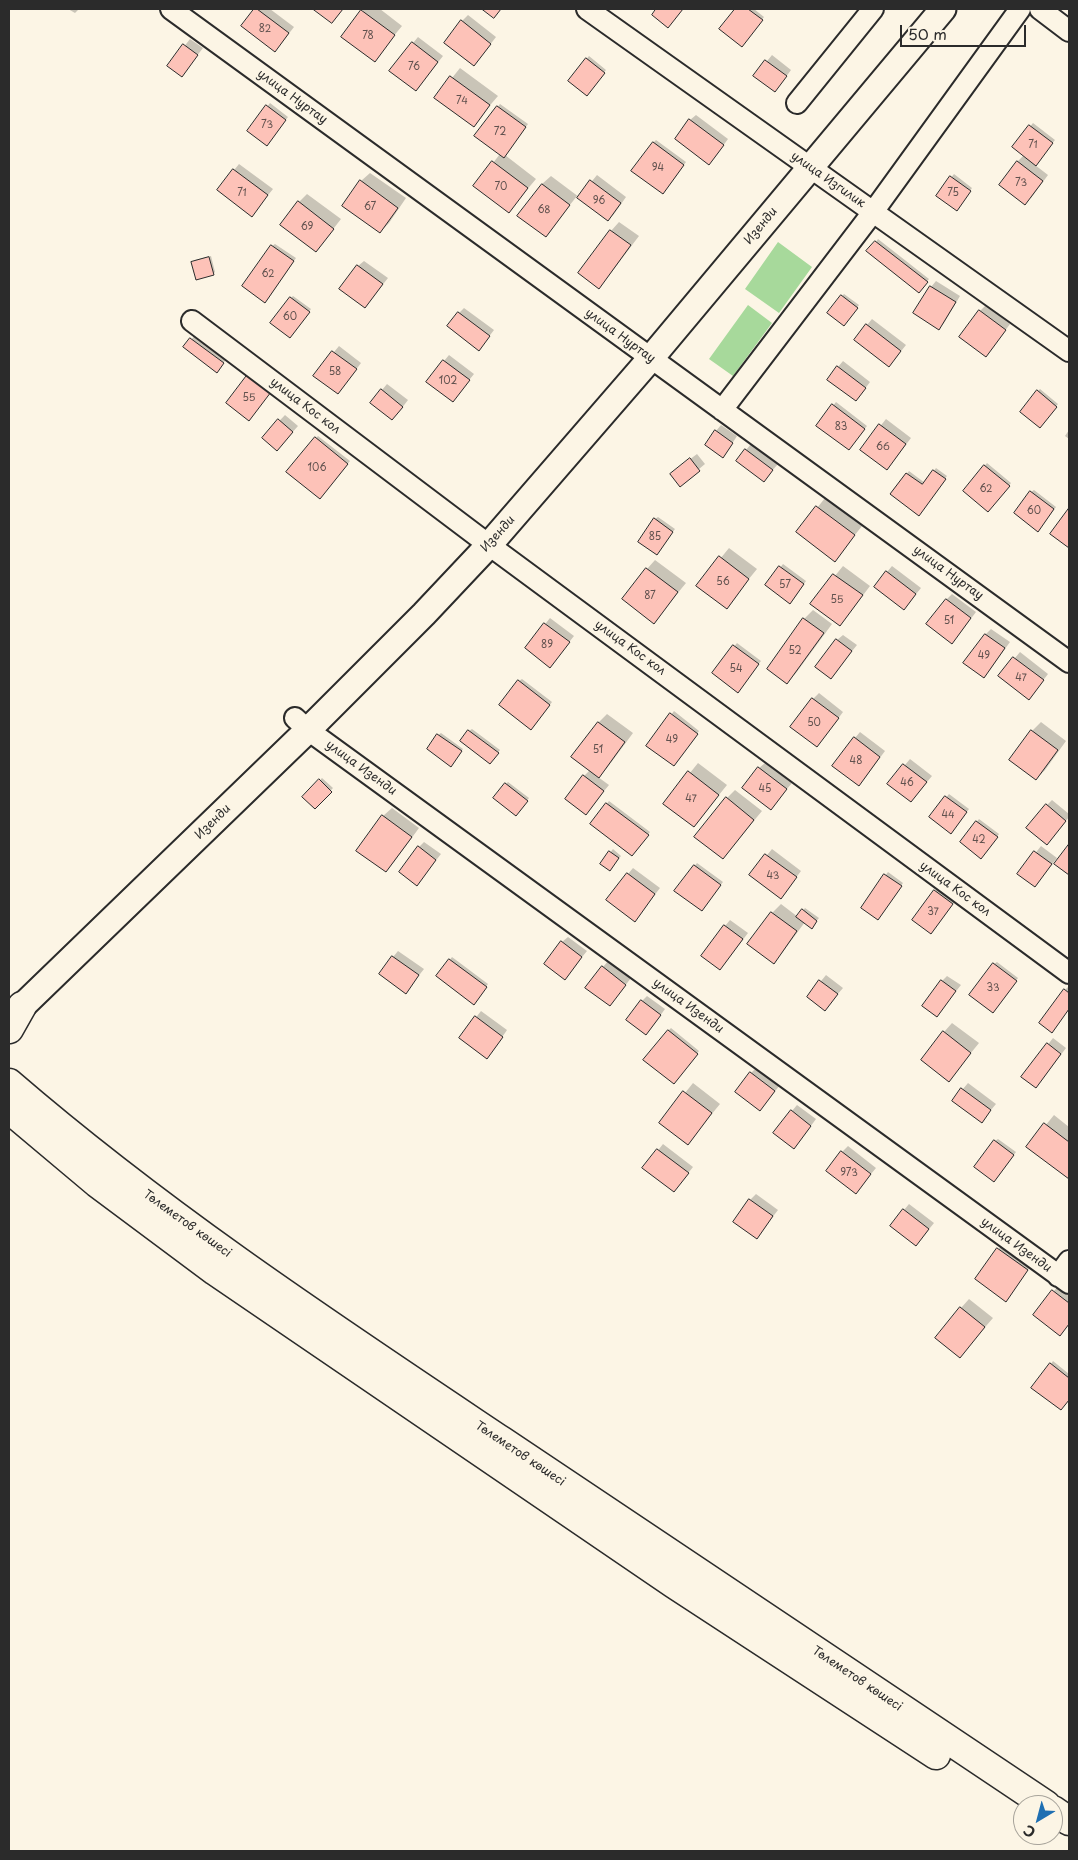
<!DOCTYPE html>
<html>
<head>
<meta charset="utf-8">
<style>
	body { margin:0 }
	#map { position:relative; width:1078px; height:1860px; overflow:hidden; background:#fcf5e5; font-family:"Playpen Sans",sans-serif }
	canvas { display:block }
	.frame { position:absolute; inset:0; border:10px solid #2b2b2b; pointer-events:none }
	.north { position:absolute; left:1013px; top:1795px; width:50px; height:50px; box-sizing:border-box; background:#fcf5e5; border:1px solid #a8a49b; border-radius:50%; rotate:217deg; font-size:14px; font-weight:700; line-height:20px; text-align:center; color:#2b2b2b }
	.north::after { content:''; display:block; margin:auto; width:18px; height:22px; background:#1f6fb2; clip-path:polygon(50% 0,100% 100%,50% 72%,0 100%) }
	.scale { position:absolute; left:900px; top:25px; width:126px; height:22px; box-sizing:border-box; border:2px solid #2b2b2b; border-top:0; padding-left:6px; font-size:15px; line-height:18px; white-space:nowrap; color:#2b2b2b; -webkit-text-stroke:4px #fcf5e5; paint-order:stroke }
</style>
</head>
<body>
<div id="map">
<canvas width="1078" height="1860"></canvas>
<div class="frame"></div>
<div class="north">С</div>
<div class="scale">50 m</div>
</div>
<script>
const ctx = document.querySelector('canvas').getContext('2d');
ctx.lineJoin = 'round';
function paint(path, color) {
  ctx.fillStyle = color;
  ctx.fill(path, 'evenodd');
}
function trace(path, color, width, dash) {
  ctx.strokeStyle = color;
  ctx.lineWidth = width;
  ctx.lineCap = dash ? 'butt' : 'round';
  ctx.setLineDash(dash || []);
  ctx.stroke(path);
}
function drawText(font, color, halo, rows, align = 'center') {
  ctx.font = font + ' "Playpen Sans",sans-serif';
  ctx.lineWidth = 5;
  ctx.setLineDash([]);
  ctx.textBaseline = 'middle';
  ctx.strokeStyle = halo;
  ctx.fillStyle = color;
  for (const [text, x, y, turn = 0] of rows) {
    ctx.save();
    ctx.translate(x, y);
    ctx.rotate((+turn || 0) * Math.PI / 180);
    ctx.textAlign = isNaN(turn) ? turn : align;
    if (halo) ctx.strokeText(text, 0, 0);
    ctx.fillText(text, 0, 0);
    ctx.restore();
  }
}
const green = new Path2D(`
	M778,242L812,267L779,313L745,289Z
	M748,305L772,323L733,376L709,359Z`);
const shadow = new Path2D(`
	M68,9H79L75,13Z
	M255,9H270L294,27L280,45L242,26Z
	M364,9H380L402,26L374,60L343,36Z
	M737,9H754L764,17L744,43L721,29Z
	M468,15L496,37L479,59L462,21Z
	M418,37L443,56L416,90L413,43Z
	M190,39L203,48L182,75L169,66Z
	M772,55L791,70L780,85L755,76Z
	M589,56L606,70L589,92L570,80Z
	M460,68L498,96L473,125L436,98Z
	M270,103L288,117L269,142L249,130Z
	M500,104L528,124L505,155L536,179L509,211L475,186L500,154L476,136Z
	M696,115L728,139L714,158L690,120Z
	M1033,123L1055,140L1035,165L1048,175L1031,198L1017,162L1024,155L1014,146Z
	M656,140L686,162L666,190L654,142Z
	M239,164L273,189L252,215L218,190Z
	M370,173L406,198L389,223L380,232L361,181Z
	M954,174L972,188L959,207L937,195Z
	M597,175L626,197L614,214L608,220L577,196L546,235L542,184L551,176L579,197Z
	M307,194L341,219L316,251L299,202Z
	M619,222L639,236L607,278L599,287L611,231Z
	M878,239L929,279L921,289L876,242Z
	M275,244L296,258L268,299L272,246Z
	M211,256L215,272L213,274L192,262L195,260Z
	M364,261L388,278L365,307L358,266Z
	M936,281L960,296L944,323L939,328L931,287Z
	M844,294L859,305L846,322L842,296Z
	M293,296L311,309L293,334L291,298Z
	M986,305L1010,324L991,350L980,311Z
	M464,308L494,330L484,343L459,313Z
	M872,319L906,345L894,360L867,325Z
	M197,333L228,357L217,371L185,347Z
	M339,346L361,363L343,387L315,375Z
	M449,355L474,374L453,400L444,361Z
	M843,361L870,382L861,394L838,367Z
	M387,384L408,400L398,413L372,402Z
	M1040,389L1058,404L1042,424L1038,391Z
	M836,402L867,426L851,446L818,425Z
	M285,415L298,426L282,444L263,438Z
	M886,419L911,438L892,463L862,449Z
	M721,425L737,436L728,450L716,431Z
	M1069,430V439L1065,436Z
	M318,436L350,461L322,495L316,438Z
	M751,444L778,464L764,480L746,450Z
	M697,454L705,464L680,485L677,469Z
	M987,463L1011,483L991,508L965,491Z
	M936,468L947,476L921,512L892,494L909,471L925,483Z
	M1034,490L1056,507L1040,528L1031,492Z
	M825,498L862,526L835,560L798,532Z
	M658,517L675,529L659,551L655,519Z
	M729,548L757,569L726,607L698,586Z
	M655,560L686,583L654,622L647,569Z
	M783,564L806,581L793,600L767,585Z
	M843,566L870,586L848,615L840,624L812,604Z
	M892,566L921,588L904,609L887,572Z
	M952,594L976,612L957,637L947,599Z
	M813,610L832,624L796,673L787,682L768,668L804,619Z
	M550,618L574,636L550,666L526,648Z
	M991,629L1010,642L989,671L986,634Z
	M843,635L857,645L831,677L837,640Z
	M737,643L761,661L740,688L714,672Z
	M1020,652L1048,674L1034,692L1000,676Z
	M522,679L552,702L534,726L519,681Z
	M819,693L843,712L822,740L813,699Z
	M674,711L699,731L676,762L648,745Z
	M607,714L633,733L607,768L598,777L609,785L586,813L584,776L590,770L598,723Z
	M1041,722L1066,741L1045,770L1036,779L1032,731Z
	M472,729L500,750L493,760L469,731Z
	M860,732L885,751L864,779L855,738Z
	M441,733L463,749L453,763L438,735Z
	M910,759L932,776L911,801L889,784Z
	M698,763L727,785L694,826L665,804Z
	M765,763L792,783L771,808L759,768Z
	M322,778L333,788L315,807L304,797Z
	M508,782L529,798L518,812L506,784Z
	M735,790L762,811L723,858L727,798Z
	M949,794L969,809L953,830L931,817Z
	M1052,800L1069,814V817L1052,838L1047,805Z
	M609,801L650,832L635,852L592,824Z
	M392,808L419,828L394,862L386,871L383,816Z
	M979,819L999,834L984,854L961,842Z
	M424,842L441,854L417,884L419,847Z
	M1041,846L1057,858L1035,886L1019,874Z
	M613,849L621,856L612,867L602,863Z
	M772,849L801,871L786,891L751,875Z
	M697,863L723,882L704,907L676,891Z
	M633,868L660,888L640,914L628,874Z
	M888,872L903,883L880,916L862,907Z
	M941,886L958,898L936,926L935,891Z
	M781,904L798,917L805,908L819,918L814,924L805,922L782,953L774,962L772,913Z
	M730,920L748,933L725,963V926Z
	M568,937L587,951L565,978L562,942Z
	M398,951L424,969L406,992L393,957Z
	M452,957L488,984L476,1000L438,976Z
	M608,961L631,978L615,999L603,967Z
	M997,962L1018,978L995,1009L994,964Z
	M826,975L843,988L825,1009L808,997Z
	M947,976L961,985L937,1015L942,981Z
	M1069,986V1009L1052,1031L1065,990Z
	M647,996L665,1009L652,1027L642,1001Z
	M481,1011L507,1030L492,1052L460,1038Z
	M952,1023L979,1043L949,1080L944,1032Z
	M671,1028L699,1051L676,1080L668,1031Z
	M1053,1038L1066,1048L1041,1081L1023,1077Z
	M757,1067L780,1085L760,1110L751,1073Z
	M693,1083L720,1104L688,1143L661,1123Z
	M968,1083L996,1104L981,1122L953,1101Z
	M797,1105L816,1119L799,1142L792,1111Z
	M1054,1115L1069,1127V1177L1028,1147Z
	M998,1139L1016,1152L997,1178L995,1141Z
	M663,1144L693,1167L674,1191L644,1168Z
	M848,1146L876,1168L856,1192L842,1152Z
	M756,1194L778,1210L757,1237L750,1200Z
	M909,1204L934,1223L921,1239L904,1210Z
	M1001,1246L1030,1267L1008,1298L976,1279Z
	M1059,1285L1069,1293V1324L1060,1335L1034,1315Z
	M969,1299L993,1318L960,1356L961,1308Z
	M1053,1361L1069,1374V1399L1064,1406L1051,1364Z`);
const building = new Path2D(`
	M254,9H257L289,33L275,52L241,26Z
	M313,9H343L332,23Z
	M482,9H501L494,18Z
	M656,9H683L668,28L652,15Z
	M735,9H748L763,20L742,47L719,29Z
	M361,10L395,35L375,62L341,37Z
	M461,20L491,44L474,66L444,43Z
	M412,42L438,62L416,91L389,71Z
	M183,44L198,55L182,77L167,66Z
	M586,58L605,73L587,96L568,81Z
	M765,60L787,76L775,92L753,76Z
	M450,76L490,105L474,127L434,98Z
	M266,105L286,120L267,146L247,131Z
	M497,106L526,127L504,158L474,136Z
	M689,119L724,145L709,165L675,139Z
	M1029,125L1053,143L1036,166L1012,147Z
	M653,142L684,165L663,194L631,171Z
	M492,161L528,188L509,213L473,186Z
	M1017,161L1043,181L1025,205L999,185Z
	M233,169L268,195L252,217L217,190Z
	M950,176L971,191L957,211L936,196Z
	M360,180L398,208L380,233L342,206Z
	M590,180L621,203L608,221L577,198Z
	M542,184L570,205L546,237L517,216Z
	M298,201L334,229L316,252L280,225Z
	M610,230L631,245L599,289L578,273Z
	M875,241L928,282L919,293L866,251Z
	M271,245L294,261L265,303L242,286Z
	M209,257L214,275L196,280L191,262Z
	M357,265L383,284L365,308L339,289Z
	M930,286L956,302L939,330L913,313Z
	M841,295L858,308L844,326L827,313Z
	M290,297L310,312L290,338L270,323Z
	M979,310L1006,330L986,357L959,337Z
	M458,312L490,336L479,351L447,326Z
	M866,324L901,351L889,367L854,340Z
	M190,338L224,363L217,373L183,347Z
	M332,351L357,369L338,394L313,376Z
	M443,360L470,380L453,402L426,382Z
	M837,366L866,388L856,401L827,380Z
	M248,374L271,392L249,421L226,403Z
	M381,389L403,407L392,420L370,403Z
	M1037,390L1057,407L1040,428L1020,412Z
	M832,404L865,429L849,450L816,426Z
	M278,419L293,432L277,451L262,438Z
	M879,424L906,444L887,470L860,450Z
	M715,430L733,443L723,458L705,445Z
	M315,437L348,464L320,499L286,472Z
	M745,449L773,470L764,482L736,461Z
	M690,458L700,471L680,487L670,474Z
	M984,465L1010,486L988,512L963,491Z
	M933,470L946,479L919,516L890,494L906,473L922,484Z
	M1030,491L1054,509L1038,532L1014,513Z
	M816,506L855,535L835,562L796,532Z
	M1069,508V548L1050,534Z
	M654,518L673,532L657,555L638,542Z
	M719,556L749,579L727,609L696,586Z
	M779,566L804,584L790,604L765,585Z
	M646,568L678,592L654,624L622,599Z
	M886,571L916,594L904,610L874,587Z
	M833,574L863,595L840,626L810,604Z
	M946,599L971,618L952,644L926,624Z
	M803,618L824,633L787,684L767,669Z
	M544,623L570,642L550,668L525,648Z
	M985,634L1005,648L984,678L963,663Z
	M836,639L852,651L831,679L815,667Z
	M733,645L759,664L738,693L712,673Z
	M1013,657L1044,680L1029,700L998,676Z
	M518,680L550,705L531,730L499,705Z
	M812,698L839,718L817,747L790,727Z
	M670,713L698,734L674,766L646,746Z
	M598,722L625,742L599,778L571,757Z
	M468,730L499,753L490,764L460,741Z
	M1031,730L1058,750L1036,780L1009,760Z
	M437,734L462,751L451,767L427,749Z
	M854,737L880,757L859,786L832,766Z
	M903,764L927,782L911,802L887,784Z
	M758,767L787,789L771,810L742,788Z
	M688,771L719,795L694,827L663,804Z
	M583,775L604,791L586,815L565,799Z
	M319,779L332,792L315,809L302,797Z
	M505,783L528,801L516,816L493,798Z
	M945,796L967,812L951,834L929,817Z
	M726,797L754,820L723,859L694,837Z
	M606,803L649,835L632,856L590,824Z
	M1046,804L1066,821L1047,845L1026,828Z
	M382,815L412,837L386,872L356,851Z
	M976,821L998,837L981,859L960,842Z
	M1069,844V875L1054,864Z
	M418,846L436,860L417,886L399,872Z
	M609,851L619,858L610,871L600,864Z
	M1034,851L1052,864L1035,887L1017,874Z
	M765,854L797,877L781,899L749,875Z
	M694,865L721,885L702,911L674,891Z
	M627,873L655,894L635,922L606,900Z
	M884,874L902,886L878,920L861,908Z
	M934,890L953,904L931,934L912,920Z
	M802,909L817,921L812,929L796,917Z
	M771,912L797,931L774,964L747,944Z
	M724,925L743,939L720,970L701,956Z
	M561,941L582,957L565,980L544,964Z
	M392,956L419,975L406,994L379,974Z
	M449,959L487,987L474,1005L436,976Z
	M993,963L1017,981L993,1013L969,995Z
	M602,966L626,985L610,1006L585,988Z
	M819,980L838,994L825,1011L807,997Z
	M941,980L956,991L937,1017L922,1006Z
	M1064,989L1069,993V1009L1052,1033L1039,1023Z
	M641,1000L661,1015L646,1035L626,1020Z
	M475,1016L503,1037L487,1059L459,1038Z
	M668,1030L698,1054L674,1084L643,1060Z
	M943,1031L971,1053L949,1082L921,1060Z
	M1047,1043L1061,1054L1036,1088L1021,1077Z
	M750,1072L775,1091L760,1111L735,1092Z
	M961,1088L991,1110L982,1123L952,1101Z
	M683,1091L712,1113L688,1145L659,1123Z
	M791,1110L811,1126L794,1149L773,1133Z
	M1044,1123L1069,1142V1179L1026,1147Z
	M994,1140L1014,1155L994,1182L974,1167Z
	M657,1149L689,1173L674,1192L642,1168Z
	M841,1151L871,1174L856,1194L826,1171Z
	M749,1199L773,1216L757,1239L733,1222Z
	M903,1209L929,1229L916,1246L890,1226Z
	M997,1248L1028,1270L1006,1302L975,1279Z
	M1052,1290L1069,1303V1324L1060,1336L1033,1315Z
	M960,1307L985,1327L960,1358L935,1338Z
	M1050,1363L1069,1378V1400L1061,1410L1031,1388Z`);
const minor = new Path2D(`
	M171,9L1069,662
	M587,9L1069,351
	M1040,9L1069,31
	M797,103L873,9
	M192,321L489,545L1069,973
	M722,410L873,212L1020,9
	M295,718L308,730L1069,1283
	M1058,1276L1069,1261`);
const tertiary = new Path2D(`
	M9,1019L308,730L424,614L489,545L651,358L943,9`);
const primary = new Path2D(`
	M9,1029L22,1006
	M9,1083C163,1216 333,1328 502,1441C683,1562 864,1684 1046,1805
	M9,1109L97,1183L215,1271L674,1584L936,1755
	M1053,1810L1069,1821`);
const numberNames = [
	["82",265,29],
	["78",368,36],
	["76",414,67],
	["74",462,101],
	["73",267,125],
	["72",500,132],
	["71",1033,145],
	["94",658,168],
	["73",1021,183],
	["70",501,187],
	["71",242,193],
	["75",953,193],
	["96",599,201],
	["67",370,207],
	["68",544,210],
	["69",307,227],
	["62",268,274],
	["60",290,317],
	["58",335,372],
	["102",448,381],
	["55",249,398],
	["83",841,427],
	["66",883,447],
	["106",317,468],
	["62",986,489],
	["60",1034,511],
	["85",655,537],
	["56",723,582],
	["57",785,585],
	["87",650,596],
	["55",837,600],
	["51",949,621],
	["89",547,645],
	["52",795,651],
	["49",984,656],
	["54",736,669],
	["47",1021,678],
	["50",814,723],
	["49",672,740],
	["51",598,750],
	["48",856,761],
	["46",907,783],
	["45",765,789],
	["47",691,799],
	["44",948,815],
	["42",979,840],
	["43",773,876],
	["37",933,912],
	["33",993,988],
	["973",849,1173]
];
const streetNames = [
	["улица Нуртау",292,97,36],
	["улица Изгилик",828,180,35],
	["Изенди",761,226,-50],
	["улица Нуртау",620,336,36],
	["улица Кос кол",305,406,37],
	["Изенди",498,534,-48],
	["улица Нуртау",948,573,36],
	["улица Кос кол",630,648,36],
	["улица Изенди",361,768,36],
	["Изенди",213,822,-44],
	["улица Кос кол",955,889,36],
	["улица Изенди",688,1006,36],
	["Төлеметов көшесі",187,1224,36],
	["улица Изенди",1016,1245,36],
	["Төлеметов көшесі",520,1454,34],
	["Төлеметов көшесі",857,1679,34]
];
paint(green, '#a7d99b');
paint(shadow, '#0003');
paint(building, '#fdc2b8');
trace(building, '#2b2b2b', 1);
trace(minor, '#2b2b2b', 24);
trace(tertiary, '#2b2b2b', 29);
trace(primary, '#2b2b2b', 31);
trace(minor, '#fcf5e5', 20);
trace(tertiary, '#fcf5e5', 25);
trace(primary, '#fcf5e5', 28);
drawText('10px', '#60514e', null, numberNames);
drawText('12px', '#2b2b2b', '#fcf5e5', streetNames);
</script>
</body>
</html>
